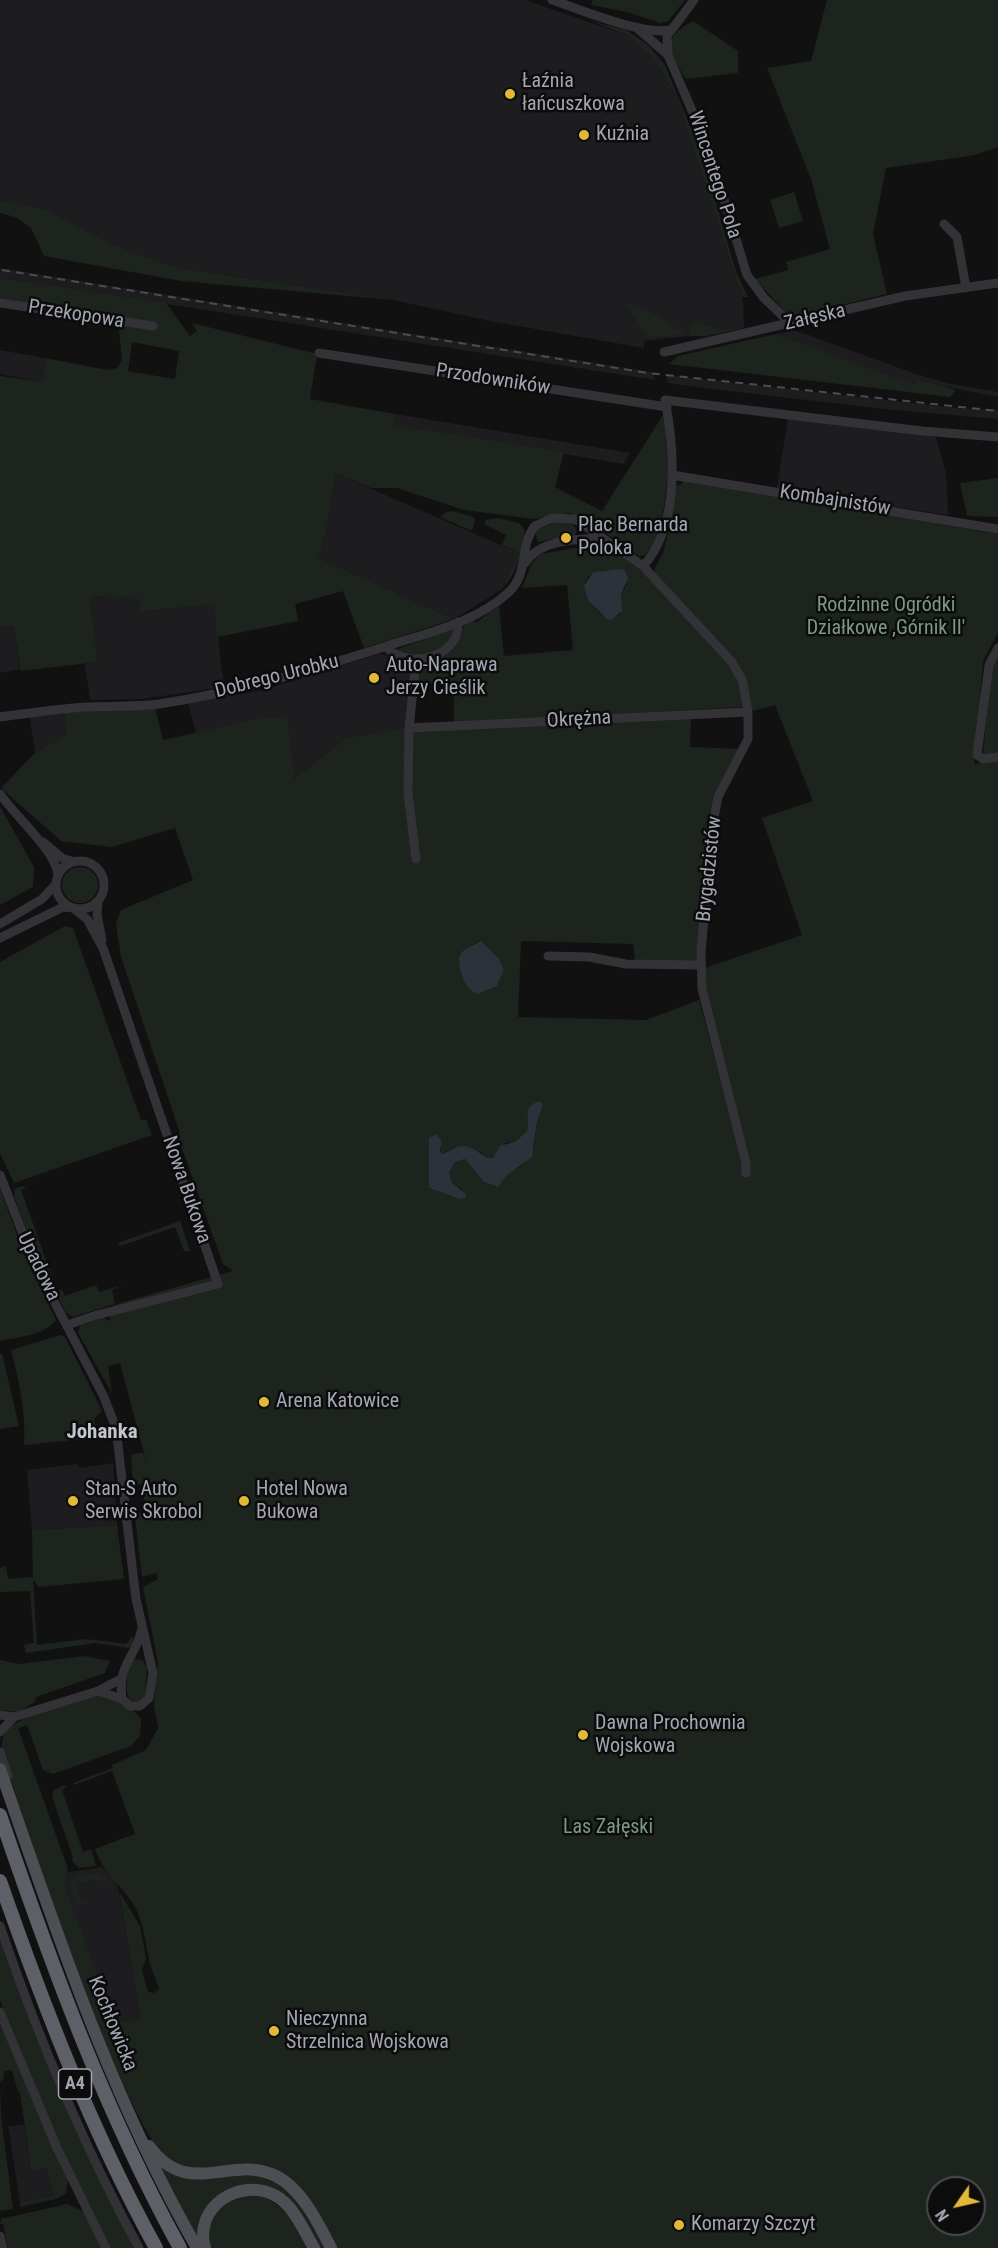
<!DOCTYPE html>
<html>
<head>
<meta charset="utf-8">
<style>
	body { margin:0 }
	#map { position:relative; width:998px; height:2248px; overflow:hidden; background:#111112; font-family:"Roboto Condensed",sans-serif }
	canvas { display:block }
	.north { position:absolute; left:926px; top:2176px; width:60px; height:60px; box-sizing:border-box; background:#0c0c0d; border:2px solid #484a4f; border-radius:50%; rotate:236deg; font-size:16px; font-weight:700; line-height:24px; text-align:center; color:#a3a6b2 }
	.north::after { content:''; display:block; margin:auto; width:21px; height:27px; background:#e3b838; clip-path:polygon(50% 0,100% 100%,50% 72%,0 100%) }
</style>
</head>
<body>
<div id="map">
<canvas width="998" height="2248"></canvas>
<div class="north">N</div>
</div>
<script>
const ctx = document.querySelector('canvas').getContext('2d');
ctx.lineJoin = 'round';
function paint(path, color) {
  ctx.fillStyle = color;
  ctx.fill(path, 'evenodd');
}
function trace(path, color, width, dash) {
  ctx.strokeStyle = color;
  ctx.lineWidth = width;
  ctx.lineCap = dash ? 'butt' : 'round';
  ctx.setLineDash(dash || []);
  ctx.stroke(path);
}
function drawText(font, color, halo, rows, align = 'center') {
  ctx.font = font + ' "Roboto Condensed",sans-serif';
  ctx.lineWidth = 5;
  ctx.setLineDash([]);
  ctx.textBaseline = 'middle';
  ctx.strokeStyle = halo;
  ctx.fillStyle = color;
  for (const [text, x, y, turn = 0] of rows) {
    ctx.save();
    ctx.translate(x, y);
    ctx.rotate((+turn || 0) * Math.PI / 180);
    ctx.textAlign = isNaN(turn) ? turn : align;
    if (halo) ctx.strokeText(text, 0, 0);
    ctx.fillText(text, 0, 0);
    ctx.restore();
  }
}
const built = new Path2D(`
	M0,0H525L629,36L654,59L676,95L743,301L744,328L721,329L692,320L689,336L644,341V348L495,322L393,300L179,268L111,244L47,210L0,200Z
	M0,268L652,372L655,380L0,278Z
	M794,330L919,375L951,384L998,392V397L917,381L916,386L776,334Z
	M0,350L45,358L43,382L0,374Z
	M666,375L955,408L998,410V419L884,409L703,388L668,383Z
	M395,414L630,453L624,464L393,425Z
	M788,417L933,435L936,438L946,474L948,515L777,489Z
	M335,473L519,553L504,584L493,595L454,619L319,558L328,523Z
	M90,596L140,598L142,612L214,604L224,687L142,699L90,700L85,664L98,662Z
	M13,626L20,669L0,673V628Z
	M379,654L413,661L407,727L346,738L294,779L196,733L188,702L259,691Z
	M64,712L67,734L35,753L30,717Z
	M113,1463L117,1525L32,1530L27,1470L78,1464L79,1468Z
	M102,1867L117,1882L142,2024L113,2028L55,1874Z
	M24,2125L31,2171L47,2169L53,2195L20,2202L8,2126Z`);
const green = new Path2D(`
	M593,0H685L668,21L660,23L627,12L591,5Z
	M827,0H998V147L975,155L886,168L873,234L887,294L790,317L755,279L788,270L786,262L830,249L811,179L767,68L811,61Z
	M591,21L626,30L647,44L665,65L704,161L736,272L748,297H742L676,95L654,59L629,36Z
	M693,21L738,51V73L686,79C669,52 659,39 693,21Z
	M794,192L803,221L779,228L770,200Z
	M0,200L47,210L111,244L179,268L393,300L181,281L44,256L31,228L15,217L0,213Z
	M0,278L166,303L190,336L197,331L192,323L317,354L310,399L395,414L394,425L564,452L555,487L602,511L665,412L668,473L664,507L656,543L645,555L639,556L582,517L569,513L534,519L464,510L397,488H371L335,473L328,523L319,558L454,619L364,648L343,591L295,604L298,621L217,637L214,604L141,612L139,598L90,596L98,662L21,671L13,626L0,628V376L43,382L45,358L107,370L117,368L122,360L118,318L0,299ZM132,342L179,351L175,379L128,371Z
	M625,302L651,312L686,334L648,338Z
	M692,320L721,329L744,328L706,336H689Z
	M776,334L915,385L918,380L956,390L950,397L669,364L678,356Z
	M998,478V517L967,516L960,483Z
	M683,480L998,534V632L983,661L974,764L998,761V2248H335L283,2176C258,2174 194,2174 174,2165C129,2143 22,1813 1,1750L4,1731C19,1718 77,1696 97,1696C111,1696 133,1707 141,1719L140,1736L131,1746L53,1774L43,1770L27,1725L18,1728L68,1869L64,1885L115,2023L141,2019L119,1891L140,1926L146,1958L142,1970L148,1992L154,1993L159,1989C157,1981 153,1974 151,1967C145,1946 145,1924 134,1905C121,1885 101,1870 95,1849L135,1834L112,1771L74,1785L73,1783L113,1768L112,1765L146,1750L158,1728L154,1705L158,1663L143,1587L158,1579L157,1573L142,1577L135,1517L145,1508L143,1485L133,1483L131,1455L143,1452L147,1464L120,1363L108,1366L112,1393L78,1333L80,1326L104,1318L111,1321L108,1309L120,1303L233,1271L223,1264L177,1134L180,1133L121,957L116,924L121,910L193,880L175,828L112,847L61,841L1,788L35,753L67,734L64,712L155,708L163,740L257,719L287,717L294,779L346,738L407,727L691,717L690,747L741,749L710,826L697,962L635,961L633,944L521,941L518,1017L646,1020L699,1000L730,1116L705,987V968L802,935L762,818L813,801L775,705L752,711L748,685L741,671L654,571L663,553L670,525L675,487L682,484ZM481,941L499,959L504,970L497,986L482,993L464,981C461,968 454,958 468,950C473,946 474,943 481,941ZM539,1101L543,1107L537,1122L534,1147L524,1164L505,1176L498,1187L484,1182L465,1159L455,1162L449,1173L452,1183L463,1190L455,1197L429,1188V1141L438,1136L442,1154L454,1148L481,1152L484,1156L493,1158L505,1143L516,1141L527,1131C531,1117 522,1107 539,1101ZM938,2188H974V2224H938Z
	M453,511L473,517L475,521L472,531L440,517L446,512Z
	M498,518L519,523L525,530C519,557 518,579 493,595L504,584L519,553L502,545L506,535L484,524L486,520Z
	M555,522L573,523L577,532L575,535L538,542L535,531Z
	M597,544L607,546L646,574L726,660L739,679L743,707L454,723V683L416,684L419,665C428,657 443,659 453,649C463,638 460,625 473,617L475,623L499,606L504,656L573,650L567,585L522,588L532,563L541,554ZM603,570L610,571L627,584L621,594L620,614L612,620C594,612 588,600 585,582L590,575Z
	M453,629C453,657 417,655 398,653L395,650Z
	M998,652V753L983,755L991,665Z
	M0,806L34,867L33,887L0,905Z
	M62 885a18 18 0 1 1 36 0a18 18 0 1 1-36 0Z
	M65,926L73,928L141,1120H146L152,1135L14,1183L0,1153V962Z
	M23,1186L26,1188L21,1190L57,1291L62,1290L65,1296L96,1285L99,1292L123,1285L112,1290L115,1304L73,1317L66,1313L33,1248L14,1196L15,1189Z
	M0,1189L24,1254L56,1320C47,1335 16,1337 0,1341Z
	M180,1221L190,1251H184L175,1227L120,1246L118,1243Z
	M60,1335L65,1337L102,1411L94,1419L98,1432L108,1429L111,1436L24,1445C26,1413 19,1380 11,1350Z
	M2,1353L19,1426L0,1429V1354Z
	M117,1525L124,1579L38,1587L33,1579L37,1645L86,1639L126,1644L133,1636V1643L130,1648L96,1643L26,1653L24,1645L34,1643L30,1591L0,1592V1568L6,1566L8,1579L33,1577L32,1530Z
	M84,1656L110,1661L105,1673L36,1697L35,1702L18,1712L0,1710V1660L19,1664Z
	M135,1659L142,1660L147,1667L145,1695L138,1702L130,1700C124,1690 126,1667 135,1659Z
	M64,1785L66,1787L62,1790L83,1852L91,1849L96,1866L79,1868L72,1861L73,1857L52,1797L54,1790Z
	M96,1873L106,1878V1883L103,1884L102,1879L77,1883L81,1902L87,1901L88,1904H77C73,1895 67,1885 75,1876Z
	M0,1938L135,2248H111L62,2151L0,2001Z
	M0,2023L68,2180L66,2193L56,2199L20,2207V2202L53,2195L47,2169L31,2171L20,2092H18L12,2070L4,2071V2078L0,2082Z
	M0,2085L1,2116L13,2209L0,2211Z
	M157,2162L236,2176H264L283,2185L297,2199L327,2248H319L282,2196L225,2192L198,2240Z
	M254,2193C286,2204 293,2221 310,2248H209C205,2211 222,2202 254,2193Z
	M67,2204L83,2211L103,2248H8L3,2224H0L1,2219Z`);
const water = new Path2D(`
	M620,569L625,570L628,579L621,594L622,611L612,620L607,619L588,600L584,586L593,572Z
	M481,941L499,959L504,970L497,986L478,994C464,990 459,970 459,957L463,951Z
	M539,1101L543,1105L537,1122L532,1157L506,1176L498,1187L484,1182L465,1159L455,1162L449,1173L452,1183L466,1194L465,1198L460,1199L429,1188V1138L436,1134L442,1142L440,1150L442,1154C449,1152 454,1147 461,1146C477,1146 481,1158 493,1158L500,1146L516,1141L527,1131C531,1117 521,1107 539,1101Z`);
const minor = new Path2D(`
	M552,0C579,9 644,36 670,30
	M636,27L668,55L709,150L747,275L764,298L790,323
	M668,55L667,36L694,0
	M944,224L957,237L966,288
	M0,303L153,326
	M664,352L905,296L998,283
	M319,353L667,407
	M672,475L998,529
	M525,563C541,539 577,539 603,538
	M643,566C680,526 675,450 665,400L922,431L998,437
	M386,647C407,670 461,658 458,622
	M998,648L989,665L977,755L983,759L998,757
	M416,659L409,730L408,793L416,859
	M0,717C29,713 57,709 86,707C110,706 135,707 159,704C239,692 316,669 393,644C432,632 478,621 509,592C529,574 519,545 535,526L552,518L575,519L643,566L732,662L743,682L748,712V739L718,797L712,829L701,952L702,989L746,1163V1173
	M409,728L748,712
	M0,794C14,815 56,851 58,875
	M43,842L62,858L74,862
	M56 885a24 24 0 1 1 48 0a24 24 0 1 1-48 0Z
	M98,902L97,915L102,940
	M0,924L42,899L55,885
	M0,938L61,908L69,907
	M548,956L589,957L626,964L700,965
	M0,1175L35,1265L103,1395L116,1428L136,1599L153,1673L149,1698L140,1706H130L122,1699L98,1691
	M67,1325L97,1315L218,1284L103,948L87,919L74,909
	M122,1699C117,1663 136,1659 142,1628
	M0,1715L14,1717L98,1691L121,1679
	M0,1732L14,1717
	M0,1752L8,1776
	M0,1926C38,2037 83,2145 139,2248
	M0,2012L57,2148L106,2248
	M0,2236L3,2248`);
const major = new Path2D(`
	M0,1769C57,1933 110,2096 197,2248
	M149,2146C188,2200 230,2154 276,2176C301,2188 319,2224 331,2248
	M205,2248C193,2207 240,2176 276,2196C294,2206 304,2231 314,2248`);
const highway = new Path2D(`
	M0,1815C51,1964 104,2110 180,2248
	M0,1881C44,2007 91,2130 156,2248`);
const rail = new Path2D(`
	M2,270L648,373L998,411`);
const markers = [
	[510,94,6,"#e3b838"],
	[584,135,6,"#e3b838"],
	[566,538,6,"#e3b838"],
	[374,678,6,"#e3b838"],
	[264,1402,6,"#e3b838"],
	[73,1501,6,"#e3b838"],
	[244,1501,6,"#e3b838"],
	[583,1735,6,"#e3b838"],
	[274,2031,6,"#e3b838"],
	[679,2225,6,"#e3b838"]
];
const shields = [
	[75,2084,33]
];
const shieldNames = [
	["A4",75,2084]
];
const poiNames = [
	["Łaźnia",522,82],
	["łańcuszkowa",522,105],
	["Kuźnia",596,135],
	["Plac Bernarda",578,526],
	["Poloka",578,549],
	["Auto-Naprawa",386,666],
	["Jerzy Cieślik",386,689],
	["Arena Katowice",276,1402],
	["Stan-S Auto",85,1490],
	["Serwis Skrobol",85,1513],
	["Hotel Nowa",256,1490],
	["Bukowa",256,1513],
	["Dawna Prochownia",595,1724],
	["Wojskowa",595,1747],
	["Nieczynna",286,2020],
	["Strzelnica Wojskowa",286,2043],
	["Komarzy Szczyt",691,2225]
];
const streetNames = [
	["Wincentego Pola",714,175,72],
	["Przekopowa",76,315,9],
	["Załęska",815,318,-13],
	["Przodowników",493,380,9],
	["Kombajnistów",835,501,9],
	["Dobrego Urobku",277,677,-14],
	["Okrężna",579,720,-3],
	["Brygadzistów",710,869,-84],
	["Nowa Bukowa",186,1190,71],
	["Upadowa",38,1267,64],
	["Kochłowicka",112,2024,68]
];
const parkNames = [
	["Rodzinne Ogródki",886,606],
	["Działkowe ,Górnik II'",886,629],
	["Las Załęski",608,1828]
];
const neighbourhoodNames = [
	["Johanka",102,1433]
];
paint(built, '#1d1d1f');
paint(green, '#1d241e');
paint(water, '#2b3239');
trace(minor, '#323237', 9);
trace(major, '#4e4f55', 12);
trace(highway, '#5e6067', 14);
trace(rail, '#4b4c51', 2, [8, 6]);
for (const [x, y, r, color] of markers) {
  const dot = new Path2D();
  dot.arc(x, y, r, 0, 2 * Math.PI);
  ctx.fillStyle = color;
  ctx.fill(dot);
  trace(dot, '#0c0c0d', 2);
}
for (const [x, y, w] of shields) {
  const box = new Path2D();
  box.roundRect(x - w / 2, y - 15, w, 30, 4.5);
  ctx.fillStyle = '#0c0c0d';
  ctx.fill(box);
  trace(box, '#a3a6b2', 1.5);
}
drawText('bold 18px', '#a3a6b2', null, shieldNames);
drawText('20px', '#a3a6b2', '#0c0c0d', poiNames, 'left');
drawText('20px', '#a3a6b2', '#0c0c0d', streetNames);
drawText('20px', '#7b9b80', '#0c0c0d', parkNames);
drawText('bold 21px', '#c3c5ce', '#0c0c0d', neighbourhoodNames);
</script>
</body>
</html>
